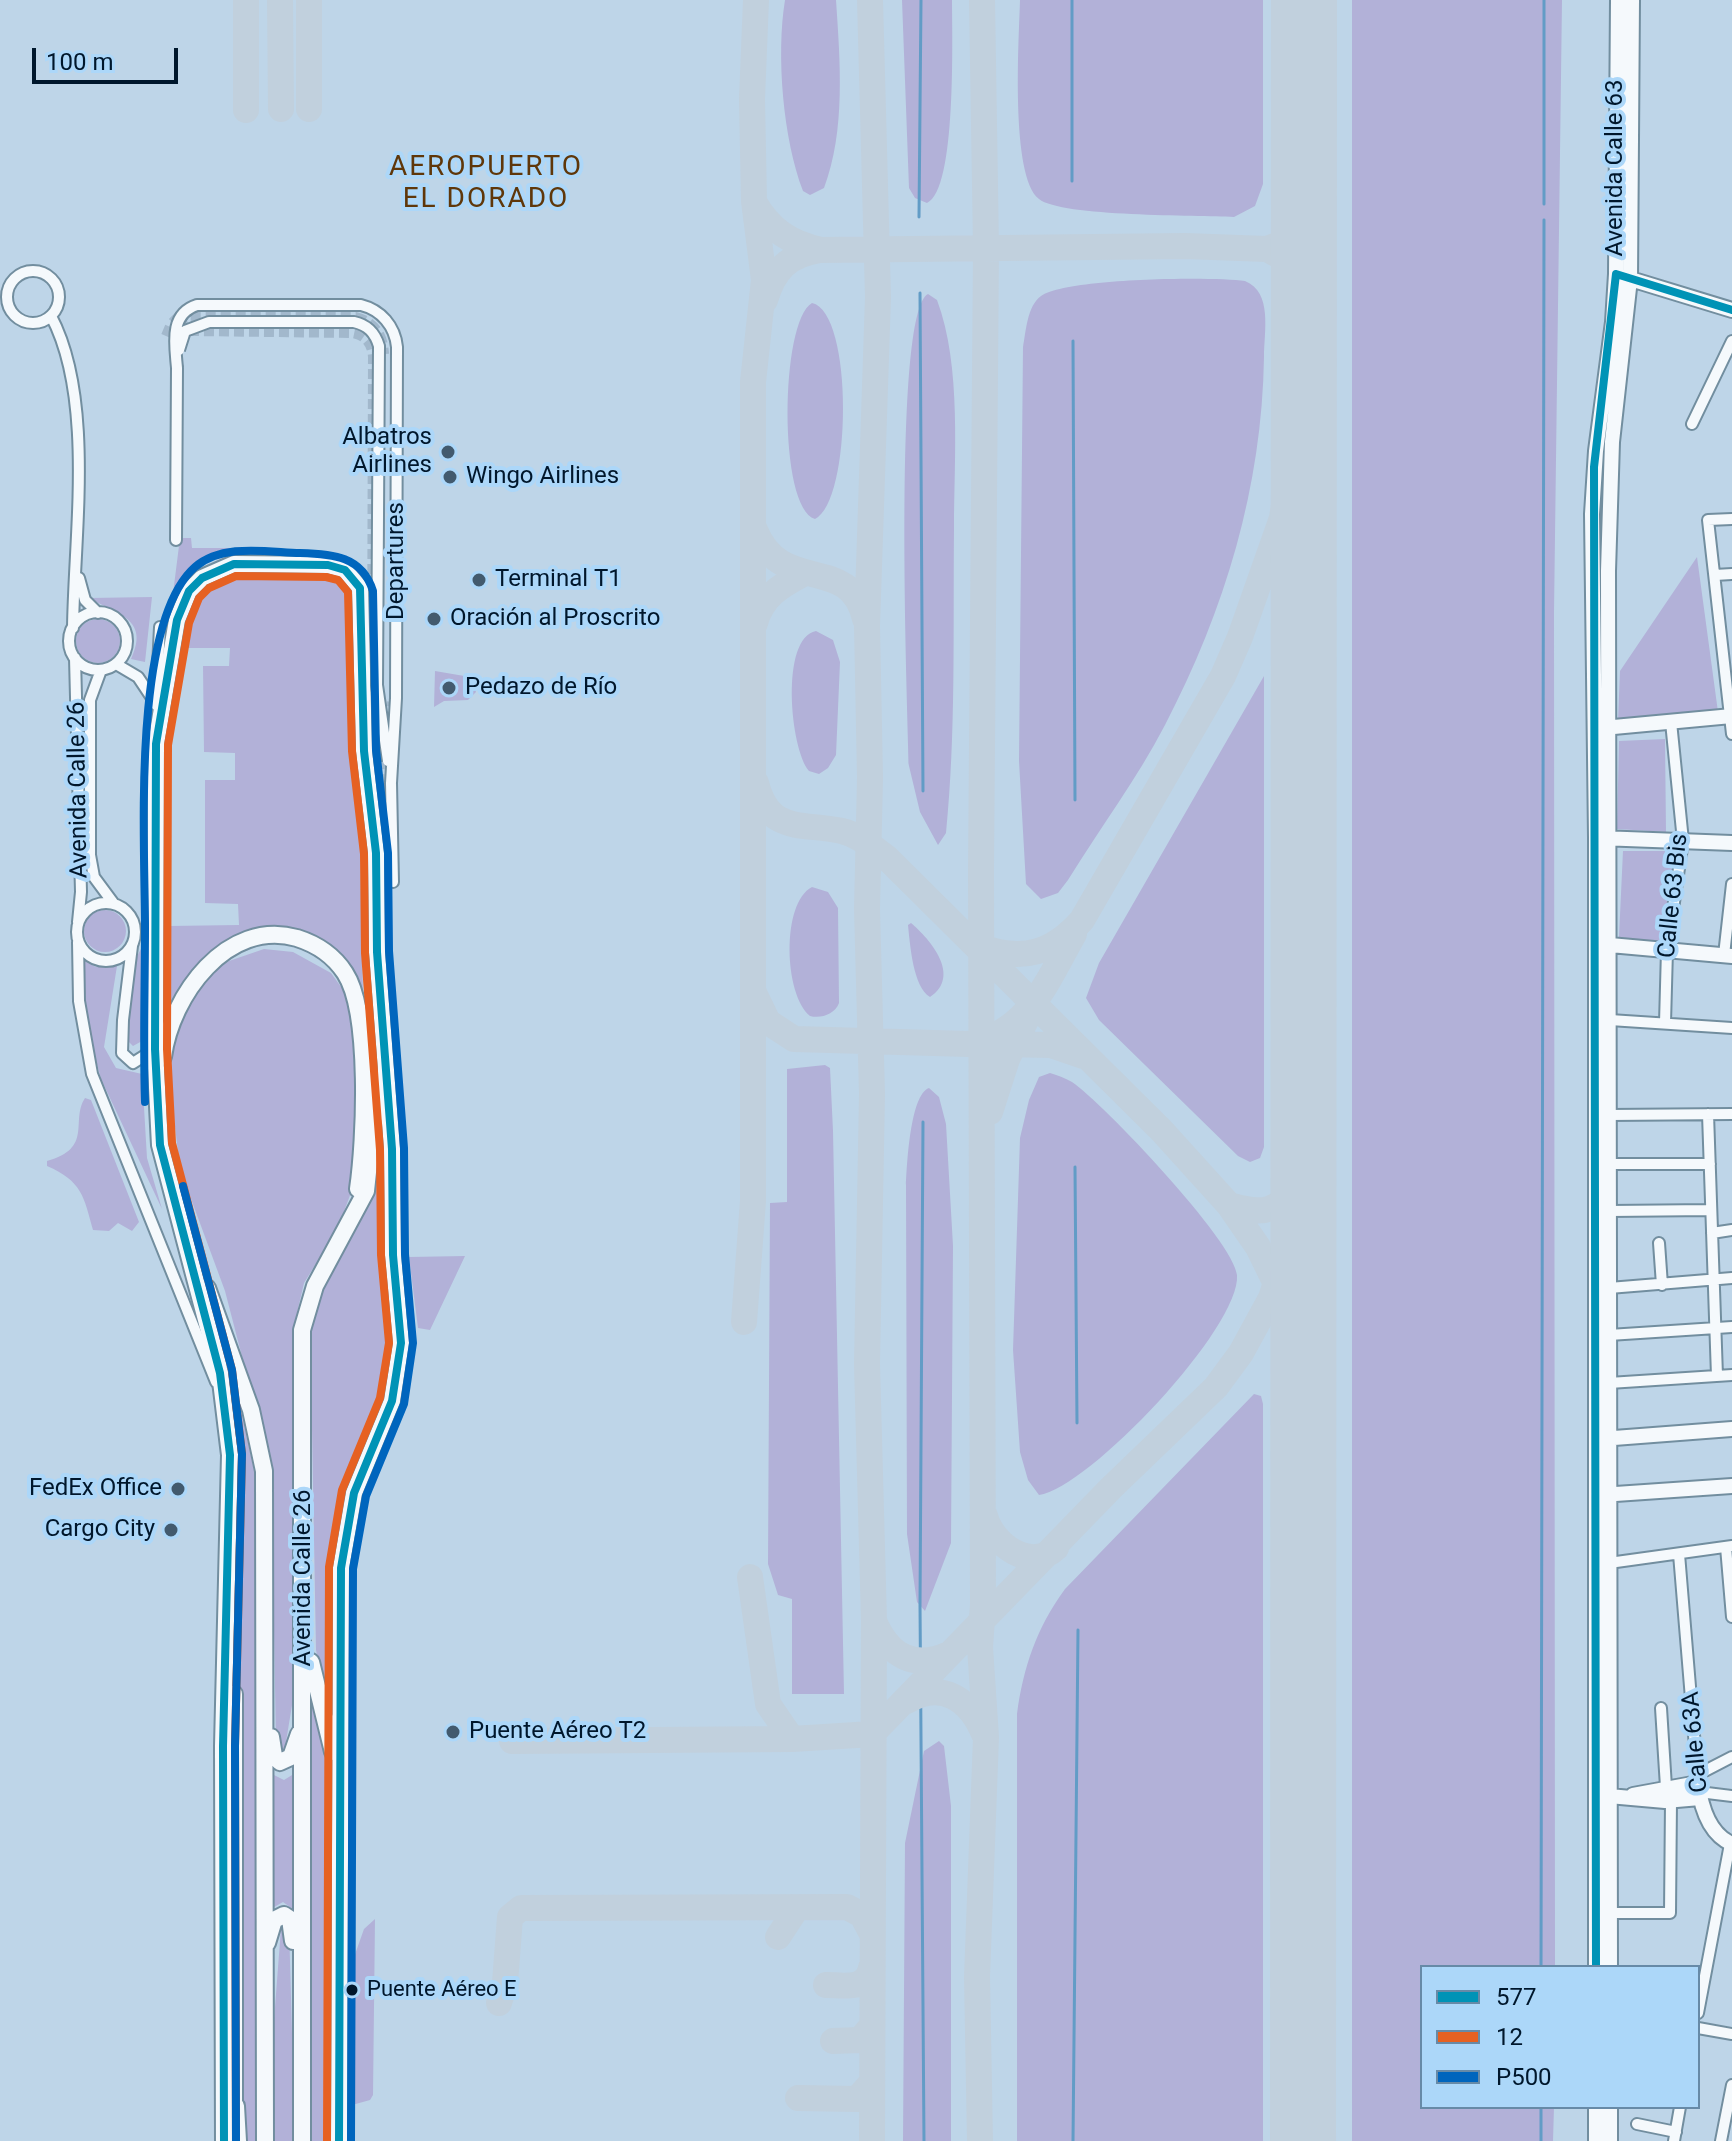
<!DOCTYPE html>
<html>
<head>
<meta charset="utf-8">
<style>
	body { margin:0 }
	#map { position:relative; width:1732px; height:2141px; overflow:hidden; background:#bed5e8; font-family:Roboto,sans-serif }
	canvas { display:block }
	.legend { position:absolute; left:1420px; top:1965px; width:280px; height:144px; box-sizing:border-box; background:#acd7f9; border:2px solid #678aa7; margin:0; padding:10px 14px; list-style:none; font-size:24px; color:#00172c }
	.legend li { display:flex; align-items:center; gap:16px; height:40px }
	.legend b { width:40px; border:2px solid #678aa7 }
	.scale { position:absolute; left:32px; top:48px; width:146px; height:36px; box-sizing:border-box; border:4px solid #00172c; border-top:0; padding-left:10px; font-size:24px; line-height:28px; white-space:nowrap; color:#00172c; -webkit-text-stroke:6px #acd7f9; paint-order:stroke }
</style>
</head>
<body>
<div id="map">
<canvas width="1732" height="2141"></canvas>
<ul class="legend">
<li><b style="height:10px;background:#0093b6"></b>577</li>
<li><b style="height:10px;background:#e66122"></b>12</li>
<li><b style="height:10px;background:#0065bd"></b>P500</li>
</ul>
<div class="scale">100 m</div>
</div>
<script>
const ctx = document.querySelector('canvas').getContext('2d');
ctx.lineJoin = 'round';
function paint(path, color) {
  ctx.fillStyle = color;
  ctx.fill(path, 'evenodd');
}
function trace(path, color, width, dash) {
  ctx.strokeStyle = color;
  ctx.lineWidth = width;
  ctx.lineCap = dash ? 'butt' : 'round';
  ctx.setLineDash(dash || []);
  ctx.stroke(path);
}
function drawText(font, color, halo, rows, align = 'center') {
  ctx.font = font + ' Roboto,sans-serif';
  ctx.lineWidth = 8;
  ctx.setLineDash([]);
  ctx.textBaseline = 'middle';
  ctx.strokeStyle = halo;
  ctx.fillStyle = color;
  for (const [text, x, y, turn = 0] of rows) {
    ctx.save();
    ctx.translate(x, y);
    ctx.rotate((+turn || 0) * Math.PI / 180);
    ctx.textAlign = isNaN(turn) ? turn : align;
    if (halo) ctx.strokeText(text, 0, 0);
    ctx.fillText(text, 0, 0);
    ctx.restore();
  }
}
const green = new Path2D(`
	M785,0H836C840,61 846,130 824,188L810,195L803,191C783,139 776,55 785,0Z
	M902,0H952C952,35 957,190 927,203L915,198L909,188Z
	M1020,0H1263V184L1255,206L1234,217C1199,215 1061,217 1039,199C1010,176 1019,39 1020,0Z
	M1352,0H1562L1554,612L1555,1967H1422V2107H1554L1553,2141H1352Z
	M1245,281C1273,292 1264,332 1264,357C1262,487 1225,610 1165,725C1137,779 1100,828 1068,880L1058,893L1041,899L1026,884L1019,761L1023,347C1026,332 1027,306 1041,296C1065,278 1212,276 1245,281Z
	M928,294L937,300C962,366 954,459 954,529C953,631 956,733 946,833L938,845L920,812L909,766C908,707 892,312 928,294Z
	M812,303C854,312 852,502 815,519C778,508 780,321 812,303Z
	M180,538H191L192,548H250V554C192,556 187,575 169,625Z
	M1697,557L1718,712L1618,721L1620,671Z
	M311,570L333,574L355,591L363,997L316,940L230,941L157,1047L169,983V926L239,925L238,904L205,903V780H235V753L204,752L203,666H229L230,648H180C201,558 230,573 311,570Z
	M152,597L145,662L131,659C151,617 114,614 90,598Z
	M76 641a22 22 0 1 1 44 0a22 22 0 1 1-44 0Z
	M816,631L833,640L840,662L836,755L828,768L819,774L809,771C790,748 780,638 816,631Z
	M435,671L470,677L476,692L468,700L444,701L434,707Z
	M1264,676V1147L1260,1158L1250,1162L1238,1156L1099,1020L1086,998L1099,963Z
	M1665,739L1666,832L1617,829L1619,741Z
	M1623,851H1675L1661,943L1619,937Z
	M812,887L828,892L838,908L839,1003C835,1014 821,1019 810,1016C784,995 781,903 812,887Z
	M84 931a21 21 0 1 1 42 0a21 21 0 1 1-42 0Z
	M911,923C930,939 962,976 930,997C913,987 910,944 908,925Z
	M141,949L142,1041L133,1046L127,1040C128,1012 126,973 141,949Z
	M264,949L293,952L331,973L344,991L356,1025L355,1182L337,1230L304,1283L294,1326L295,1687L284,1754L278,1753L276,1741L271,1468L225,1291L180,1169L170,1084L171,1042L190,998L212,973L229,961Z
	M82,960L96,967L117,966L104,1047L116,1068L142,1074L147,1158L162,1209L101,1079L89,1034Z
	M825,1065L830,1068L833,1131L844,1694H792V1599L778,1595L768,1564L770,1203L787,1202V1069Z
	M1050,1073C1057,1075 1065,1078 1072,1082C1103,1103 1234,1241 1237,1275C1241,1327 1089,1488 1039,1495L1028,1480L1020,1452L1013,1350L1020,1138L1029,1100L1039,1077Z
	M929,1088L939,1097L946,1124L953,1246L951,1543L925,1611L917,1602L907,1534L906,1185C907,1165 910,1095 929,1088Z
	M85,1098L91,1100L139,1222L132,1231L118,1223L109,1231L93,1230C84,1197 82,1181 47,1166V1161C94,1148 70,1121 85,1098Z
	M379,1168L384,1285L394,1333V1372L349,1486L333,1729L316,1650L310,1317L316,1292L373,1186Z
	M465,1256L430,1330L418,1328L409,1257Z
	M1254,1394L1261,1396L1263,1404V2141H1017V1714C1023,1668 1037,1627 1065,1589Z
	M240,1406L255,1475L257,2141H244L242,2105Z
	M311,1689L333,1772V2141H308Z
	M939,1741L944,1746L951,1806V2141H903L905,1843L924,1751Z
	M297,1772V1912L283,1902L269,1910L270,1773L284,1780Z
	M375,1919L373,2095L370,2100L352,2105L353,1960L364,1929Z
	M285,1923L289,1926L295,2141H272V2047L281,1928Z`);
const stream = new Path2D(`
	M1072,0V181
	M1544,0V204
	M919,217L921,0
	M920,293L923,791
	M1073,341L1075,800
	M923,1122L920,1604L924,2141
	M1075,1167L1077,1423
	M1541,1967L1544,220
	M1073,2141L1078,1630
	M1541,2141V2107`);
const taxiway = new Path2D(`
	M246,0V110
	M280,0L281,109
	M870,0L878,297L867,626L870,778L867,909L872,1094L867,1364L874,1621L872,2141
	M309,109V0
	M754,202C770,230 790,243 821,250L1185,246L1267,249L1290,262L1304,287
	M1267,249L1291,240L1304,218
	M765,300C774,270 788,255 820,250
	M755,530C782,597 850,552 865,619
	M755,623C762,597 780,586 803,574
	M756,783C769,835 802,822 842,831C859,835 872,847 886,857L1162,1131L1229,1205L1258,1247L1276,1284L1304,1407
	M981,947C1023,962 1053,953 1082,920L1223,676L1240,637L1282,518L1304,364
	M755,995L768,1022L794,1039L970,1044C1029,1032 1047,981 1074,934
	M1000,1044L1051,1045L1083,1056
	M990,1112L1007,1059L1027,1018
	M1229,1205C1270,1217 1275,1209 1304,1182
	M744,1322L753,1201V382L764,280L754,201L752,99L756,0
	M985,1516C992,1544 1030,1572 1056,1548
	M750,1577L768,1704L792,1739
	M874,1621C889,1656 914,1670 949,1654
	M907,1701C941,1680 970,1699 984,1734
	M512,1741L792,1739L872,1734L1111,1488L1216,1387L1241,1353L1271,1298L1304,1196
	M778,1937L797,1908
	M826,1985C844,1985 866,1991 871,1968
	M499,2003L505,1983L510,1917L521,1908L847,1907L862,1915L872,1934
	M833,2041L860,2040L870,2028
	M798,2098L857,2099L872,2082
	M980,2141L977,1977L986,1737L980,1647L983,1604L981,872L986,248L982,0`);
const runway = new Path2D(`
	M1303,2141L1304,0`);
const streetTunnel = new Path2D(`
	M177,323L190,317H356C375,322 383,335 384,354
	M189,331L352,333C366,335 372,344 373,357L372,693L377,766
	M166,336L171,324L183,312
	M382,766L392,702
	M379,784L380,762`);
const street = new Path2D(`
	M7 297a26 26 0 1 1 52 0a26 26 0 1 1-52 0Z
	M51,316C95,399 74,536 73,628
	M1692,424L1732,341
	M1732,519L1708,520L1732,734
	M176,540L177,368
	M1715,575L1732,574
	M79,578L85,600L98,613
	M69 641a29 29 0 1 1 58 0a29 29 0 1 1-58 0Z
	M75,658L81,892L78,922
	M116,664L138,677L156,704
	M101,670L90,700V855L94,877L114,904
	M156,705L160,627
	M391,783L393,882
	M77 932a29 29 0 1 1 58 0a29 29 0 1 1-58 0Z
	M78,942L79,1001L92,1074L216,1382
	M132,946L123,1020L122,1053L133,1063L155,1049
	M1724,955L1732,884
	M1610,1020L1732,1028
	M1665,1023L1667,950L1683,841L1671,722
	M1708,1114L1717,1376
	M1609,1115L1732,1114
	M1609,1164H1710
	M1609,1211L1711,1210
	M1712,1233L1732,1230
	M1659,1243L1662,1285
	M1609,1288L1732,1278
	M1609,1335L1732,1327
	M1609,1383L1732,1375
	M1726,1547L1732,1617
	M1679,1554L1698,1783
	M1609,1563L1732,1546
	M1661,1708L1666,1787
	M1697,1775L1732,1757
	M1699,1792L1732,1796
	M1610,1913H1670L1671,1801
	M1698,2013L1730,1844
	M1698,2028L1732,2034
	M1637,2124L1676,2132
	M1674,2141L1680,2107
	M1721,2141L1732,2085`);
const secondary = new Path2D(`
	M1624,277L1732,310
	M1603,728L1732,716
	M1600,838L1732,843
	M1610,945L1732,956
	M1601,1439L1732,1429
	M1601,1495L1732,1486
	M1633,1795L1698,1783C1701,1807 1709,1834 1732,1844
	M1609,1796L1665,1801L1700,1798
	M1596,1967V838L1592,514L1596,451L1613,322L1616,274L1618,0
	M1610,1967L1608,571L1612,442L1630,279L1632,0
	M1596,2107V2141
	M1610,2107V2141`);
const primary = new Path2D(`
	M163,1057C171,996 227,918 297,938C316,944 334,956 345,973C371,1013 365,1141 358,1189
	M207,1288L251,1410L264,1471L265,2141
	M311,1662L333,1752
	M271,1737L274,1756L280,1762L291,1757L299,1734
	M267,1943L274,1920L284,1915L290,1919L293,1941
	M236,2106L238,2141
	M234,2115V1694
	M224,2141L223,1746L230,1455L220,1373L160,1145L155,1049L156,744L177,620L189,591L202,578L234,564L328,565L345,570L360,588L364,751L376,853L377,952L392,1149L393,1255L401,1343L392,1401L354,1493L341,1568L339,2141
	M302,2141V1330L315,1286L366,1191L378,1079`);
const streetBridge = new Path2D(`
	M179,350L185,331L209,322H354C368,325 375,333 379,346L377,685L388,761
	M177,368C175,344 169,314 197,305H361C381,310 395,326 397,347L396,698L391,783`);
const bus1 = new Path2D(`
	M1596,1967L1594,467L1616,274L1732,310
	M224,2141L223,1746L230,1455L220,1373L160,1145L155,1049L156,744L177,620L189,591L202,578L234,564L328,565L345,570L360,588L364,751L376,853L377,952L392,1149L393,1255L401,1343L392,1401L354,1493L341,1568L339,2141`);
const bus2 = new Path2D(`
	M236,2141L235,1746L242,1454L232,1370L172,1143L167,1049L168,745L189,623L199,598L209,588L236,576L326,577L338,580L348,592L352,751L364,854L365,953L380,1150L381,1255L389,1343L380,1398L342,1490L329,1567L327,2141`);
const bus3 = new Path2D(`
	M145,1102C143,1044 145,985 145,927C145,845 131,623 195,567C223,543 267,552 300,553C333,554 362,556 373,591L376,750L388,853L389,951L404,1148L405,1254L413,1343L404,1404L366,1496L353,1569L351,2141
	M183,1186L232,1370L242,1454L235,1746L236,2141`);
const markers = [
	[448,452,8,"#425a6e"],
	[450,477,8,"#425a6e"],
	[479,580,8,"#425a6e"],
	[434,619,8,"#425a6e"],
	[449,688,8,"#425a6e"],
	[178,1489,8,"#425a6e"],
	[171,1530,8,"#425a6e"],
	[453,1732,8,"#425a6e"],
	[352,1990,7,"#00172c"]
];
const busNames = [
	["Puente Aéreo E",367,1990]
];
const streetNames = [
	["Avenida Calle 63",1616,168,-90],
	["Departures",397,561,-90],
	["Avenida Calle 26",79,790,-91],
	["Calle 63 Bis",1674,896,-84],
	["Avenida Calle 26",304,1578,-90],
	["Calle 63A",1696,1742,-95]
];
const poiNames = [
	["Albatros",432,438,"right"],
	["Airlines",432,466,"right"],
	["Wingo Airlines",466,477],
	["Terminal T1",495,580],
	["Oración al Proscrito",450,619],
	["Pedazo de Río",465,688],
	["FedEx Office",162,1489,"right"],
	["Cargo City",155,1530,"right"],
	["Puente Aéreo T2",469,1732]
];
const quarterNames = [
	["AEROPUERTO",486,168],
	["EL DORADO",486,200]
];
paint(green, '#b2b1d8');
trace(stream, '#629cc6', 3);
trace(taxiway, '#c1d0dd', 26);
trace(runway, '#c1d0dd', 66);
trace(streetTunnel, '#a2b8cc', 10, [10, 5]);
trace(street, '#728e9f', 14);
trace(secondary, '#728e9f', 18);
trace(primary, '#728e9f', 20);
trace(street, '#f5f9fc', 10);
trace(secondary, '#f5f9fc', 14);
trace(primary, '#f5f9fc', 16);
trace(streetBridge, '#728e9f', 14, []);
trace(streetBridge, '#f5f9fc', 10);
trace(bus1, '#0093b6', 8);
trace(bus2, '#e66122', 8);
trace(bus3, '#0065bd', 8);
for (const [x, y, r, color] of markers) {
  const dot = new Path2D();
  dot.arc(x, y, r, 0, 2 * Math.PI);
  ctx.fillStyle = color;
  ctx.fill(dot);
  trace(dot, '#acd7f9', 3);
}
drawText('22px', '#00172c', '#acd7f9', busNames, 'left');
drawText('24px', '#00172c', '#acd7f9', streetNames);
drawText('24px', '#00172c', '#acd7f9', poiNames, 'left');
ctx.letterSpacing = '2px';
drawText('28px', '#5f370a', '#acd7f9', quarterNames);
ctx.letterSpacing = '0px';
</script>
</body>
</html>
